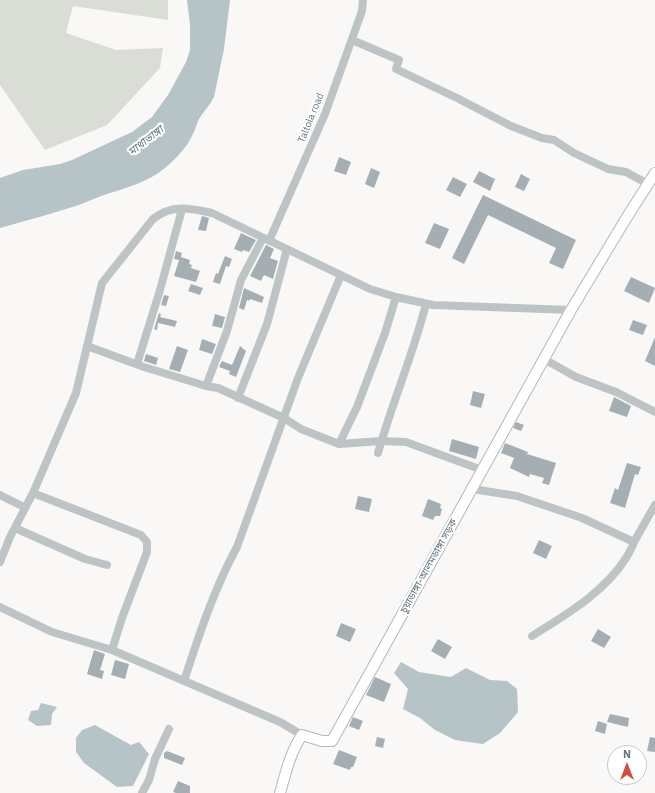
<!DOCTYPE html>
<html>
<head>
<meta charset="utf-8">
<style>
	body { margin:0 }
	#map { position:relative; width:655px; height:793px; overflow:hidden; background:#f9f8f7; font-family:"IBM Plex Sans",sans-serif }
	canvas { display:block }
	.north { position:absolute; left:607px; top:745px; width:40px; height:40px; box-sizing:border-box; background:#fff; border:1px solid #c2c9cc; border-radius:50%; rotate:0deg; font-size:11px; font-weight:700; line-height:16px; text-align:center; color:#66777f }
	.north::after { content:''; display:block; margin:auto; width:14px; height:18px; background:#d44c3b; clip-path:polygon(50% 0,100% 100%,50% 72%,0 100%) }
</style>
</head>
<body>
<div id="map">
<canvas width="655" height="793"></canvas>
<div class="north">N</div>
</div>
<script>
const ctx = document.querySelector('canvas').getContext('2d');
ctx.lineJoin = 'round';
function paint(path, color) {
  ctx.fillStyle = color;
  ctx.fill(path, 'evenodd');
}
function trace(path, color, width, dash) {
  ctx.strokeStyle = color;
  ctx.lineWidth = width;
  ctx.lineCap = dash ? 'butt' : 'round';
  ctx.setLineDash(dash || []);
  ctx.stroke(path);
}
function drawText(font, color, halo, rows, align = 'center') {
  ctx.font = font + ' "IBM Plex Sans","Noto Sans Bengali",sans-serif';
  ctx.lineWidth = 4;
  ctx.setLineDash([]);
  ctx.textBaseline = 'middle';
  ctx.strokeStyle = halo;
  ctx.fillStyle = color;
  for (const [text, x, y, turn = 0] of rows) {
    ctx.save();
    ctx.translate(x, y);
    ctx.rotate((+turn || 0) * Math.PI / 180);
    ctx.textAlign = isNaN(turn) ? turn : align;
    if (halo) ctx.strokeText(text, 0, 0);
    ctx.fillText(text, 0, 0);
    ctx.restore();
  }
}
const green = new Path2D(`
	M0,0H168V20L73,6L66,33L116,50L163,48L160,68L107,125L45,150L0,85Z`);
const water = new Path2D(`
	M187,0H230L224,49L214,97C210,105 204,111 199,119C196,125 195,131 192,136C186,148 175,160 165,168C147,183 125,188 104,195C95,198 87,202 79,205C53,213 26,221 0,228V178L23,170L60,164L72,160L132,132L152,117L168,95L186,62L190,50V25Z
	M401,662L419,672L451,677L466,668L490,680L507,681L517,689L518,712L500,733L483,744L455,740L435,730L420,718L403,709L408,689L394,673Z
	M41,703L57,707L52,714L51,725L37,726L28,720L31,711L38,710Z
	M95,725L131,745L139,742L149,754L133,786L117,787L84,763L76,752V738L82,730Z`);
const building = new Path2D(`
	M339,157L351,162L346,175L334,171Z
	M371,168L380,172L374,188L365,184Z
	M479,171L495,179L490,191L473,182Z
	M521,174L530,179L524,191L515,187Z
	M453,177L467,184L460,197L446,190Z
	M483,195L576,240L563,269L549,263L556,248L488,215L464,264L452,258Z
	M202,216L209,218L206,231L198,230Z
	M434,223L449,229L440,249L425,243Z
	M241,233L256,240L249,252L243,250L242,252L234,249Z
	M266,245L274,249L270,258L278,261L273,279L264,275L261,281L250,276Z
	M176,251L182,253L181,257L190,260L189,264L192,265L191,268L200,271L196,282L174,276L179,260L174,259Z
	M225,256L232,259L229,267L226,266L220,284L213,282L216,273L218,274Z
	M631,277L655,288L649,303L624,291Z
	M191,284L203,288L200,295L188,291Z
	M244,288L264,297L262,303L250,299L249,301L247,300L244,310L239,308Z
	M164,295L169,296L166,306L161,305Z
	M159,313L161,314L160,317L177,321L175,327L158,323L157,330L154,329Z
	M215,314L225,317L222,328L212,326Z
	M633,320L647,325L643,335L629,330Z
	M655,337V366L645,361Z
	M202,339L216,344L212,354L199,350Z
	M177,346L188,350L180,372L169,369Z
	M240,346L246,351L236,377L229,374L230,371L219,367L222,361L232,365Z
	M146,354L158,358L156,365L144,361Z
	M473,391L485,394L481,408L470,405Z
	M614,397L631,406L627,417L609,411Z
	M516,422L524,425L521,431L513,428Z
	M452,439L479,447L476,459L449,451Z
	M505,443L528,452L527,454L556,463L549,485L542,483L544,478L530,474L529,477L510,468L514,458L501,453Z
	M627,463L641,467L638,475L635,474L625,508L610,503L615,488L618,490Z
	M358,496L372,499L369,512L355,509Z
	M428,499L441,504L440,508L442,509L440,516H435L433,520L422,516Z
	M539,540L552,546L546,559L533,553Z
	M341,623L356,629L350,642L336,636Z
	M598,629L611,637L604,648L591,641Z
	M438,639L452,647L445,659L431,651Z
	M94,650L105,654L100,670L104,671L102,679L87,674Z
	M115,660L129,664L125,679L111,675Z
	M375,677L391,684L384,702L366,695Z
	M610,714L629,718L628,727L607,722Z
	M353,717L363,721L359,730L349,726Z
	M598,721L607,724L605,734L595,731Z
	M377,737L385,739L383,748L375,746Z
	M650,737L655,738V752L647,751Z
	M339,750L357,757L353,767H351L350,770L333,764Z
	M167,751L185,758L182,765L164,758V753Z
	M178,781L190,786V793H176L173,792Z`);
const minor = new Path2D(`
	M352,40L399,60L396,69L457,98L511,126L542,138L554,140L574,153L608,169L626,172L648,184
	M269,241L325,114L362,11L363,0
	M87,346L144,367L206,386L218,388L284,418L301,429L339,444L381,441L406,442L482,470
	M544,359L576,377L616,392L655,412
	M137,364L160,290L182,209
	M206,386L227,331L241,280L263,238
	M238,398L267,324L287,249
	M339,444L357,407L385,333L396,297
	M378,453C392,403 413,355 426,304
	M472,489L517,496L582,518L634,542L655,505
	M33,493L141,535L147,542V552L122,618L112,650
	M0,495L24,507
	M15,528L85,559L107,565
	M0,562L10,537L33,493L76,393L102,283L153,219C172,204 190,208 212,213L370,289L396,297L433,305L571,310
	M0,607L52,632L112,650L280,722L302,735
	M532,636C565,615 604,593 626,558C629,553 632,548 634,542
	M184,681C199,635 214,589 237,547L298,378L341,275
	M142,793L149,780L155,759L169,729`);
const major = new Path2D(`
	M280,793C286,772 290,753 302,735L322,741H332L571,310L627,217L655,173`);
const streetNames = [
	["Taltola road",311,118,-68],
	["চুয়াডাঙ্গা-আলমডাঙ্গা সড়ক",429,566,-61]
];
const waterNames = [
	["মাথাভাঙ্গা",146,141,-38]
];
paint(green, '#d9ddd6');
paint(water, '#b7c4c7');
paint(building, '#a5afb3');
trace(major, '#b2b8bb', 12);
trace(minor, '#bec3c6', 8);
trace(major, '#fff', 10);
drawText('10px', '#66777f', '#fff', streetNames);
drawText('italic 11px', '#617679', '#fff', waterNames);
</script>
</body>
</html>
